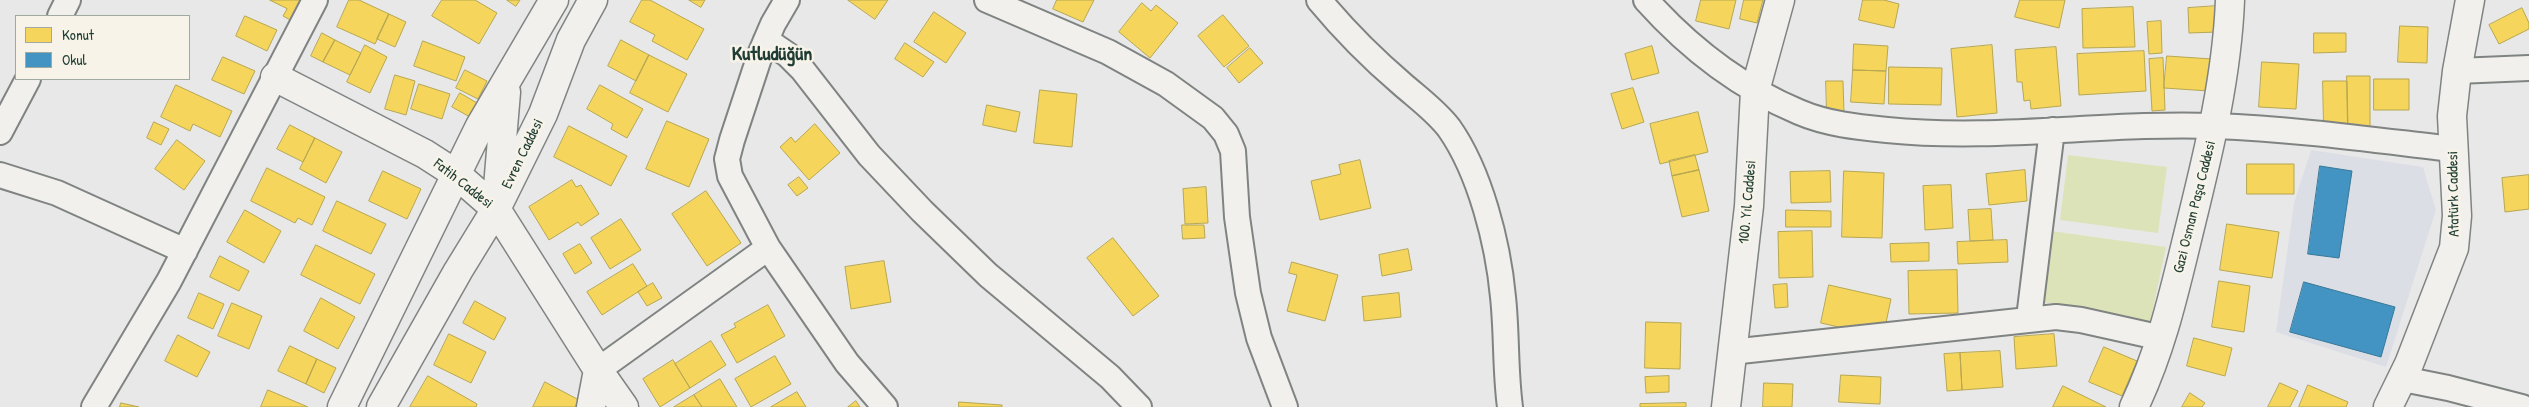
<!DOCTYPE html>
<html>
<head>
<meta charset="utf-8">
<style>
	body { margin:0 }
	#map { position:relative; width:2529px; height:407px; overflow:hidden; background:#e9e8e9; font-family:"Patrick Hand",sans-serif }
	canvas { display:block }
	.legend { position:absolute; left:15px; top:15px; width:175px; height:65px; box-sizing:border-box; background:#f7f3e8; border:1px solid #a1aaa0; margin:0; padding:6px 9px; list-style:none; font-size:15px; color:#1f3d34 }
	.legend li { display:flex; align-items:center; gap:10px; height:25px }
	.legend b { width:25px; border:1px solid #a1aaa0 }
</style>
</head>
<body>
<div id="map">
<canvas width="2529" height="407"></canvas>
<ul class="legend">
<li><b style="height:14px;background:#f6d55c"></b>Konut</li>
<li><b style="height:14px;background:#4393c3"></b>Okul</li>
</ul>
</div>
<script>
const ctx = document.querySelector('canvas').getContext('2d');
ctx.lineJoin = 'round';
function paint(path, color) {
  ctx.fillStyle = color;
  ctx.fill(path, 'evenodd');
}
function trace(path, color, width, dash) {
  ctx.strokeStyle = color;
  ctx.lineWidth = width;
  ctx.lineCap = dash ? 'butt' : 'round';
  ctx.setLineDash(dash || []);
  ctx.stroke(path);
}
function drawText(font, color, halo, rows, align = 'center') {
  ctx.font = font + ' "Patrick Hand",sans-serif';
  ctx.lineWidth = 5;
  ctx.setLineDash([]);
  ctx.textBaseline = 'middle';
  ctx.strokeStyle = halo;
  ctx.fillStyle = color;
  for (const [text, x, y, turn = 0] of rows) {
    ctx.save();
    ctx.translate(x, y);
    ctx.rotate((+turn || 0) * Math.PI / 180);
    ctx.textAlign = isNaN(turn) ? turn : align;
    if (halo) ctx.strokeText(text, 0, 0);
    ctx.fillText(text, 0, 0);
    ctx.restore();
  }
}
const built = new Path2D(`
	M2311,150L2423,167L2436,210L2386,367L2276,332L2294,203Z`);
const green = new Path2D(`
	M2068,155L2167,167L2158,233L2060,220Z
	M2051,231L2166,247L2150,323L2075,306L2041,302Z`);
const homes = new Path2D(`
	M270,0H305L294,22L283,16L287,9Z
	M349,0H359L389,14L375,44L337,27Z
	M442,0H475L497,13L479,44L432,16Z
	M507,0H520L516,6Z
	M642,0H650L704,29L687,60L652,41L655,35L630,22Z
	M689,0H705L701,7Z
	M848,0H888L875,19Z
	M1057,0H1094L1083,22L1053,9Z
	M1701,0H1736L1729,29L1696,21Z
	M1744,0H1763L1757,23L1740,19Z
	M1863,0H1884L1899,4L1894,28L1859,20Z
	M2020,0H2065L2059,28L2015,17Z
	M1142,3L1151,11L1156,5L1178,23L1150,58L1119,32Z
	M2217,6L2218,32L2189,33L2188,8Z
	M2133,7L2135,47L2083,48L2082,9Z
	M2522,8L2529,23V29L2499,44L2489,25Z
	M934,12L966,33L946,63L914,42Z
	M389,14L406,22L395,47L377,39Z
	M1223,15L1249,46L1224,67L1198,36Z
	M245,16L277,30L267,51L236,36Z
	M2161,21L2162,53L2149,54L2147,22Z
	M2400,26L2428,27L2427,63L2398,62Z
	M322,33L335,40L323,62L311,56Z
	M2314,33H2346V52L2314,53Z
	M335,40L361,53L350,75L323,62Z
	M621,40L649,55L636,81L608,66Z
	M423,41L465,57L456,81L414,66Z
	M905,43L934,62L923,77L895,59Z
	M1854,44L1888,46L1886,71L1853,70Z
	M365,45L387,57L370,93L347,82Z
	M1992,45L1997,113L1957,117L1951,49Z
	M1652,46L1659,73L1632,80L1625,54Z
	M2056,47L2061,106L2031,109L2030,100L2024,101L2022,82H2017L2015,50Z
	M1250,48L1263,63L1239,83L1227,68Z
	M2144,51L2146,91L2079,95L2077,54Z
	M649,55L687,74L668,112L630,93Z
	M2167,56L2212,59L2209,91L2164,88Z
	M223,57L255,71L244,94L212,80Z
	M2163,58L2165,110L2152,111L2149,59Z
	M2262,62L2299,64L2296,109L2259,107Z
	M1889,67L1942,68L1941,105L1889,104Z
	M465,70L487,81L478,99L456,88Z
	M1853,70L1886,71L1884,104L1851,102Z
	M395,75L415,81L406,115L385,109Z
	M2347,76H2370V129H2348Z
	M2374,79H2409V110H2374Z
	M1826,81H1843L1844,113L1827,114Z
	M2323,81H2347L2348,129H2324Z
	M419,84L450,94L442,119L411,109Z
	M176,85L232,111L220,137L193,124L190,131L161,117Z
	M600,85L643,109L627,138L611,129L613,124L587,109Z
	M1633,88L1644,122L1622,129L1611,94Z
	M1040,90L1077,94L1072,147L1034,143Z
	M460,93L477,103L470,117L452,107Z
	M987,105L1020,112L1016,132L983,125Z
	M1698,112L1708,152L1660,164L1650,124Z
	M667,121L709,139L689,187L646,169Z
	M154,122L169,129L161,145L147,138Z
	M815,124L840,153L809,180L780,147L791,137L795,142Z
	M290,125L315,138L303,162L277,149Z
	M569,126L627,156L611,186L554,157Z
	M315,138L342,152L326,183L300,169Z
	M177,140L205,161L184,190L155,169Z
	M1695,155L1699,170L1672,176L1669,161Z
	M1360,160L1371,208L1320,220L1311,181L1341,174L1339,165Z
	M2247,164H2294V194H2247Z
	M267,168L325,197L312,225L298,218L295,223L251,201Z
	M1699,170L1709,211L1682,217L1672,176Z
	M2025,170L2027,201L1989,205L1986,174Z
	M383,171L421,189L407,219L369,201Z
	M1830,171L1831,202L1791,203L1790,172Z
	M1844,171L1884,173L1882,238L1842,237Z
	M2529,175V209L2505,212L2502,178Z
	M799,177L808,188L797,196L788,185Z
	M572,180L576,187L581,185L599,214L581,226L578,222L549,240L529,207Z
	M1951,185L1953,228L1925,230L1923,186Z
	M1206,187L1208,223L1185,224L1183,189Z
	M706,191L741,243L707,266L672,214Z
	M337,201L386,224L371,254L323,231Z
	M1991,209L1993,240L1970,241L1968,210Z
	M245,210L281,231L264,263L227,242Z
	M1786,210L1831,211V227H1786Z
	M621,219L641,250L610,269L591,238Z
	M2227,224L2279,232L2272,278L2220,270Z
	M1182,225H1204L1205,238L1183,239Z
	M1812,231L1813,277L1779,278L1778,232Z
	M1113,238L1159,296L1133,316L1087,258Z
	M2007,240L2008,262L1958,264L1957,242Z
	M1929,243V261L1891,262L1890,244Z
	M580,244L592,263L575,274L563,254Z
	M316,245L375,274L360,304L301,275Z
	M1408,249L1412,270L1382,276L1379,255Z
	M220,256L249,271L239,291L210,277Z
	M884,261L891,302L851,309L845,267Z
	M1292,262L1338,275L1325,321L1287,311L1297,275L1289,273Z
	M633,264L647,286L602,315L587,292Z
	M1957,270L1958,313L1909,314L1908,271Z
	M2219,281L2250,286L2244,332L2212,327Z
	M653,283L662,298L647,306L638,292Z
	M1787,284L1788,307L1775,308L1773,285Z
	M1829,285L1891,299L1883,337L1821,323Z
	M199,293L224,304L213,329L188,318Z
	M1399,293L1401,317L1364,321L1362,297Z
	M321,298L355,317L338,349L304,331Z
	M475,301L506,318L494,340L463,323Z
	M232,303L262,316L249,349L218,336Z
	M768,305L785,336L737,363L721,335L736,327L734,324Z
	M1646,322L1681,323L1680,369L1645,368Z
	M449,334L486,352L471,383L434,365Z
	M2054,334L2057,366L2016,369L2014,337Z
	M178,335L210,352L197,377L165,361Z
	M2194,338L2232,348L2225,376L2187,366Z
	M711,341L726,365L690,388L675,364Z
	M290,346L317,359L306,384L278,371Z
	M2104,347L2137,361L2122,396L2089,382Z
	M2000,351L2003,387L1962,390L1960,353Z
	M1960,353L1962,390L1947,391L1944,354Z
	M775,356L791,384L751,407L735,379Z
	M317,359L336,368L324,393L306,384Z
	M673,360L690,388L660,407L643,379Z
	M1841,375L1881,377L1880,404L1839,402Z
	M428,376L477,404L476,407H410Z
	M1669,376V392L1646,393L1645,377Z
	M720,379L737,407H702L694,395Z
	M545,382L579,400L575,407H533Z
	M1764,383L1793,384L1792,407H1763Z
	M2280,383L2298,391L2290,407H2268Z
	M2308,385L2348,402L2346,407H2299Z
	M2063,386L2106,407H2053Z
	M268,390L308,407H261Z
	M797,392L806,407H771Z
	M2190,393L2205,403L2202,407H2182Z
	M694,395L702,407H674Z
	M856,401L860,407H848Z
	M959,402L1002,405V407H959Z
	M121,403L139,407H120Z
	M1686,403V407H1640V404Z`);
const schools = new Path2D(`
	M2320,166L2352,171L2339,258L2308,254Z
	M2304,282L2395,307L2381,357L2290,332Z`);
const minor = new Path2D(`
	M787,0L773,24L761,52L732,140L727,159L730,176L768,248L847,363L885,407
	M987,0L1108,52L1166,84L1213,118L1226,134L1233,151L1237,217L1248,293L1259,338L1285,407
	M1319,0C1343,29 1374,60 1402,84C1418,98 1436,111 1449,128C1480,172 1498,243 1503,297C1507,334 1505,370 1510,407
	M1646,0C1689,48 1739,87 1799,112C1827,124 1857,127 1887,130C1996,141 2106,122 2215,126C2295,129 2374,140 2453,149
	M60,16L68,0
	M766,40L788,55L802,69L869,155L922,211L988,275L1110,377L1139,407
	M2457,71L2529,68
	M0,132L28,79
	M0,175L57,193L185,251
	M2029,318L2052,130
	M1731,352L2056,317L2081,320L2162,338
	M598,370L768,248
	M2403,379L2448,388L2522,407
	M94,407L169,281L315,0`);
const tertiary = new Path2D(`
	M275,77L425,154L456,174L496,209L598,370L624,407
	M497,199L506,92
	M342,407L480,126L554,0
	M381,407L458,271L496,209L543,114L571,40L593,0
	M591,407L598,370
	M1726,407L1749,206L1755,91L1780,0
	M2134,407C2163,346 2175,288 2191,223C2209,150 2227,76 2230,0
	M2388,407L2409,364L2454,248L2457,216L2452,116L2457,71L2470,0`);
const streetNames = [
	["Evren Caddesi",523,154,-64],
	["Fatih Caddesi",463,184,38],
	["Atatürk Caddesi",2454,194,-91],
	["100. Yıl Caddesi",1748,202,-85],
	["Gazi Osman Paşa Caddesi",2195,207,-76]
];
const districtNames = [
	["Kutludüğün",772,55]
];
paint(built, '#dcdee6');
paint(green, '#dde3b9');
paint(homes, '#f6d55c');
trace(homes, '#b6a750', 1);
paint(schools, '#4393c3');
trace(schools, '#387998', 1);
trace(minor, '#7f8483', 28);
trace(tertiary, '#7f8483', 31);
trace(minor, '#f1f0ec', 24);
trace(tertiary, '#f1f0ec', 28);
drawText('15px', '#1f3d34', '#f7f3e8', streetNames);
drawText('bold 20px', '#1f3d34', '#f7f3e8', districtNames);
</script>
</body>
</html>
